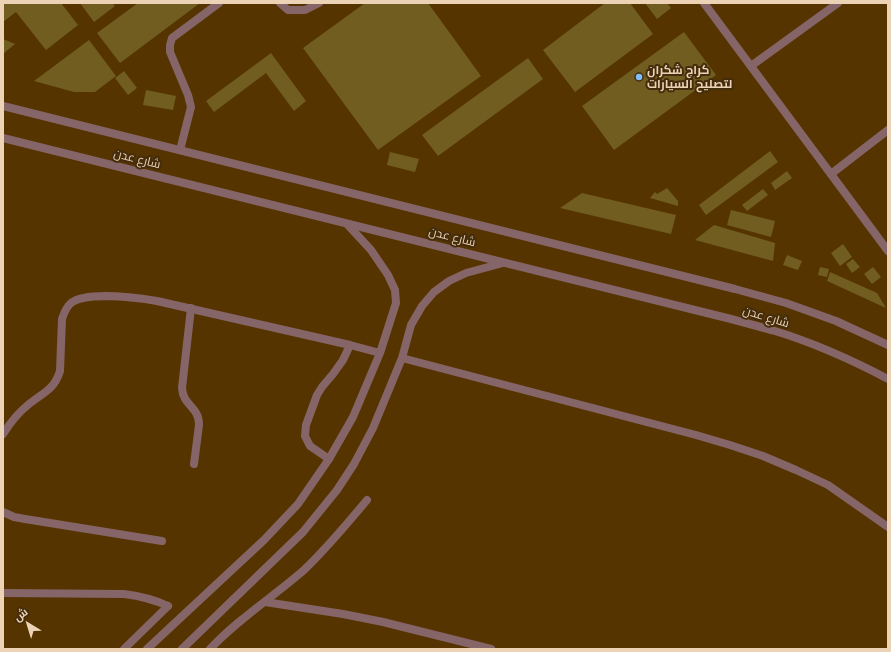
<!DOCTYPE html>
<html>
<head>
<meta charset="utf-8">
<style>
	body { margin:0 }
	#map { position:relative; width:891px; height:652px; overflow:hidden; background:#553400; font-family:Mulish,Cairo,sans-serif }
	canvas { display:block }
	.frame { position:absolute; inset:0; border:4px solid #ecd3b6; pointer-events:none }
	.north { position:absolute; left:8px; top:604px; width:40px; height:40px; -webkit-text-stroke:3px #442d0c; paint-order:stroke; rotate:322deg; font-size:11px; font-weight:700; line-height:16px; text-align:center; color:#ecd3b6 }
	.north::after { content:''; display:block; margin:auto; width:14px; height:18px; background:#ecd3b6; clip-path:polygon(50% 0,100% 100%,50% 72%,0 100%) }
</style>
</head>
<body>
<div id="map">
<canvas width="891" height="652"></canvas>
<div class="frame"></div>
<div class="north">ش</div>
</div>
<script>
const ctx = document.querySelector('canvas').getContext('2d');
ctx.lineJoin = 'round';
function paint(path, color) {
  ctx.fillStyle = color;
  ctx.fill(path, 'evenodd');
}
function trace(path, color, width, dash) {
  ctx.strokeStyle = color;
  ctx.lineWidth = width;
  ctx.lineCap = dash ? 'butt' : 'round';
  ctx.setLineDash(dash || []);
  ctx.stroke(path);
}
function drawText(font, color, halo, rows, align = 'center') {
  ctx.font = font + ' Mulish,Cairo,sans-serif';
  ctx.lineWidth = 4;
  ctx.setLineDash([]);
  ctx.textBaseline = 'middle';
  ctx.strokeStyle = halo;
  ctx.fillStyle = color;
  for (const [text, x, y, turn = 0] of rows) {
    ctx.save();
    ctx.translate(x, y);
    ctx.rotate((+turn || 0) * Math.PI / 180);
    ctx.textAlign = isNaN(turn) ? turn : align;
    if (halo) ctx.strokeText(text, 0, 0);
    ctx.fillText(text, 0, 0);
    ctx.restore();
  }
}
const building = new Path2D(`
	M3,3H61L78,25L46,50L16,12L3,22Z
	M80,3H112L115,6L94,22Z
	M138,3H200L120,63L97,33Z
	M365,3H428L481,76L378,150L303,48Z
	M605,3H630L653,34L575,92L543,50Z
	M645,3H667L671,8L657,19Z
	M684,32L716,75L614,150L582,106Z
	M3,39L15,44L3,54Z
	M89,40L116,76L95,92H74L34,81Z
	M271,53L306,101L294,111L266,73L214,112L206,101Z
	M528,58L543,79L438,156L422,135Z
	M124,71L137,88L128,95L115,78Z
	M146,90L176,96L173,110L143,105Z
	M770,151L778,162L706,215L699,205Z
	M390,152L419,159L415,172L387,165Z
	M787,171L792,178L775,190L771,183Z
	M667,188L678,201V206L650,198L655,192L657,194Z
	M763,189L768,195L747,211L742,205Z
	M582,193L676,215L671,234L560,208Z
	M731,210L775,221L771,237L727,225Z
	M714,225L775,243L773,261L695,240Z
	M843,244L852,257L840,266L831,253Z
	M787,255L802,261L798,270L783,265Z
	M853,259L860,267L852,273L846,264Z
	M820,267L829,269L827,277L818,275Z
	M873,267L881,277L872,284L864,274Z
	M830,272L877,293L886,308L827,281Z`);
const service = new Path2D(`
	M280,3L288,10H305L319,3
	M751,66L838,3
	M180,150L191,107L188,95L170,52V45L172,38L219,3
	M831,174L888,130
	M191,308L182,388C183,406 199,406 199,425L194,464
	M329,459L310,446L305,436L306,425L317,395L322,387L333,374L343,360L350,345
	M3,593L124,594C140,596 153,599 168,606`);
const minor = new Path2D(`
	M704,3L888,251
	M402,358L696,435L730,445L763,456L796,470L828,485L888,527
	M3,434C10,423 19,412 29,404C44,392 54,390 60,371L62,319C64,313 66,307 71,303C87,291 138,298 157,301L350,345L380,353
	M3,512L14,517L25,519L162,541
	M265,602L343,614L383,622L491,649
	M124,649L168,606
	M147,649L264,540L298,504L329,459L353,417L380,353L396,303L395,290L388,275L371,250L347,224
	M182,649L303,532L337,490L354,464L373,428L402,358L411,325L422,306L434,292L449,281L466,273L503,263
	M210,649C238,619 273,597 304,570C327,548 347,524 367,500`);
const tertiary = new Path2D(`
	M3,106L735,289L786,303L836,321L888,345
	M3,138L731,319C746,323 761,327 775,331C814,343 852,360 888,379`);
const markers = [
	[639,77,4,"#83bcfa"]
];
const poiNames = [
	["كراج شكران",647,70],
	["لتصليح السيارات",647,84]
];
const streetNames = [
	["شارع عدن",137,159,14],
	["شارع عدن",452,237,14],
	["شارع عدن",766,317,17]
];
paint(building, '#715d1f');
trace(service, '#866568', 8);
trace(minor, '#866568', 8);
trace(tertiary, '#866568', 8);
for (const [x, y, r, color] of markers) {
  const dot = new Path2D();
  dot.arc(x, y, r, 0, 2 * Math.PI);
  ctx.fillStyle = color;
  ctx.fill(dot);
  trace(dot, '#442d0c', 1.5);
}
drawText('bold 12px', '#ecd3b6', '#442d0c', poiNames, 'left');
drawText('12px', '#ecd3b6', '#442d0c', streetNames);
</script>
</body>
</html>
